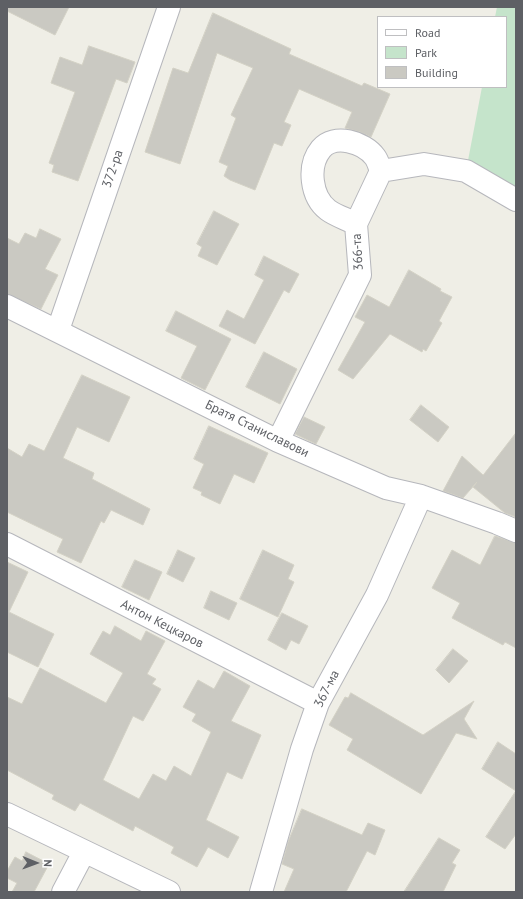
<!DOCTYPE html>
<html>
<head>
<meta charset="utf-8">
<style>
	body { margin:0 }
	#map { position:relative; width:523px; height:899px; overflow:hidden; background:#efeee6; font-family:"PT Sans",sans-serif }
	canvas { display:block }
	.frame { position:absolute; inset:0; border:8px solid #5e6065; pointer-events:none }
	.legend { position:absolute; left:377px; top:16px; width:130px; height:72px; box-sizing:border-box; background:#fff; border:1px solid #bfbfc1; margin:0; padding:5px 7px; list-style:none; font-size:12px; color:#5e6065 }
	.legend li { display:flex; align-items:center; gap:8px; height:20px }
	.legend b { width:20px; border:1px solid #bfbfc1 }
	.north { position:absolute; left:16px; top:843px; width:40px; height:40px; -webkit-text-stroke:3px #fff; paint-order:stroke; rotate:91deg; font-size:11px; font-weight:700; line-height:16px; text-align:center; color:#5e6065 }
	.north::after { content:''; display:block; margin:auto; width:14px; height:18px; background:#5e6065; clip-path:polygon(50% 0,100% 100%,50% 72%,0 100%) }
</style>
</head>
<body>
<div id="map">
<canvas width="523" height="899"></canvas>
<div class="frame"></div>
<ul class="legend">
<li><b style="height:5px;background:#fff"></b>Road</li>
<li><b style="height:11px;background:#c5e4cb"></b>Park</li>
<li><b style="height:11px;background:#cac9c2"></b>Building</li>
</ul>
<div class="north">N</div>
</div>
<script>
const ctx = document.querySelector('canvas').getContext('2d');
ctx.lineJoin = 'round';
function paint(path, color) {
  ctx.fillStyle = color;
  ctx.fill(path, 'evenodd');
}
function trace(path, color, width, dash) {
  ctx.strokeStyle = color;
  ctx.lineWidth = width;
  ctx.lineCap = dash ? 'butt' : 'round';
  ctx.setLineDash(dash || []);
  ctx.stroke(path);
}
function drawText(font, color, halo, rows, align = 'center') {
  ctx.font = font + ' "PT Sans",sans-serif';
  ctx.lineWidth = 3.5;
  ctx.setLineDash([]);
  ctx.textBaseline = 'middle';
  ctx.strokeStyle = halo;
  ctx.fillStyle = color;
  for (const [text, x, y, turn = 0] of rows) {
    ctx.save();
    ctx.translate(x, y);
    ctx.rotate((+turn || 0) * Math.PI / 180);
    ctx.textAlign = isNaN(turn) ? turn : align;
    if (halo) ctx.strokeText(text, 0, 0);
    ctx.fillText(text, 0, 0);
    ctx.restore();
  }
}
const green = new Path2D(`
	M497,7H516V200L466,171L482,87H506V17H495Z`);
const building = new Path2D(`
	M7,7H69L55,35L7,11Z
	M213,13L291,49L289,54L362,86L364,83L390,94L371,137L360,132L345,128L352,112L299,89L284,122L291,125L282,146L274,143L255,190L230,180L224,176L228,166L219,162L236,118L231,115L253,68L217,53L180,164L145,152L173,68L188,73Z
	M89,46L135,62L127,83L116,79L78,181L52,172L54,165L49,163L75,92L51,83L60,57L82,65Z
	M214,211L239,224L217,265L198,256L202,247L197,244Z
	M40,229L61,239L45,269L58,275L41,309L7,294V238L19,244L25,233L36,238Z
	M264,256L299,274L289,293L284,290L255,344L219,326L227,310L244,319L264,280L255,275Z
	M409,270L441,289L440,291L452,297L439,321L442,323L426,351L423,349L422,352L390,334L353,379L338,370L365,322L355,317L367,295L389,307Z
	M176,311L231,339L205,390L181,378L197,346L166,331Z
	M264,352L297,369L280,404L246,387Z
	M82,375L130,397L109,442L77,427L63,458L94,473L92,479L150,509L143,525L111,510L104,523L101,521L81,563L57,552L63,539L7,512V448L22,457L29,444L44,451Z
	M421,405L449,427L438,442L410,420Z
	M304,417L325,427L316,444L295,434Z
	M209,426L268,453L254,483L234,474L220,504L201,495L202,492L193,488L204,464L194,459Z
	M516,433V517L505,513L473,487L477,482L463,498L443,491L462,456L483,475Z
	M495,536L516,543V648L505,642L503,645L452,618L460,603L432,588L452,550L480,565Z
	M178,550L195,558L183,582L167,574Z
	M263,550L294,565L288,579L294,582L278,617L240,599Z
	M135,560L162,572L149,600L122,587Z
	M7,562L28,572L9,612L54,634L38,667L7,652Z
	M211,591L237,603L229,620L204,608Z
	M282,613L308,626L299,644L291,640L286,650L268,640Z
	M115,626L141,641L146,631L165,641L147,674L156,679L152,684L161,689L143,721L133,716L103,780L139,799L153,774L166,781L174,766L191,776L211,732L192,721L196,714L183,707L198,680L214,689L224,671L250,686L231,721L261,735L242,779L227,772L206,820L239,837L228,858L208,847L197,867L171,853L174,847L135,826L133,831L80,803L75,811L52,799L54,795L7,770V697L22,704L40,668L106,703L123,673L90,654L103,631L110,635Z
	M453,649L468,661L449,683L436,670Z
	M351,693L423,735L474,701L464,719L477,739L456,733L421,794L347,750L353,739L329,725L345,697L348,698Z
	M498,742L516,754V791L482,769Z
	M516,791V834L505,849L486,837Z
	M302,809L362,835L368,823L385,830L375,855L367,851L346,892H284L294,869L282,864L288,842Z
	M439,838L460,850L452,863L456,865L443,892H404Z
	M26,852L49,864L34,892H12L17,883L7,878V871L15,857L22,861Z`);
const minor = new Path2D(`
	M356,224C347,219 336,216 328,210C311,197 307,166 321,149C334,133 364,142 375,157C378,161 379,166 381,171
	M7,306L278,441L386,488L421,496L497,523L516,531
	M58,330L169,7
	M278,441L360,275L356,224L381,171L424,164L466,171L516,200
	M7,544L318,703
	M7,814L169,892
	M63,892L84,852
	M261,892L302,749L318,703L377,595L421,496`);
const streetNames = [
	["372-ра",113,169,-71],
	["366-та",358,252,-93],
	["Братя Станиславови",257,429,26],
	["Антон Кецкаров",162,624,27],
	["367-ма",327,689,-63]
];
paint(green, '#c5e4cb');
paint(building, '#cac9c2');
trace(building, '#d3d1c5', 1);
trace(minor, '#b6b7bc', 24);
trace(minor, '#fff', 22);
drawText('13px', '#5e6065', '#fff', streetNames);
</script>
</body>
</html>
